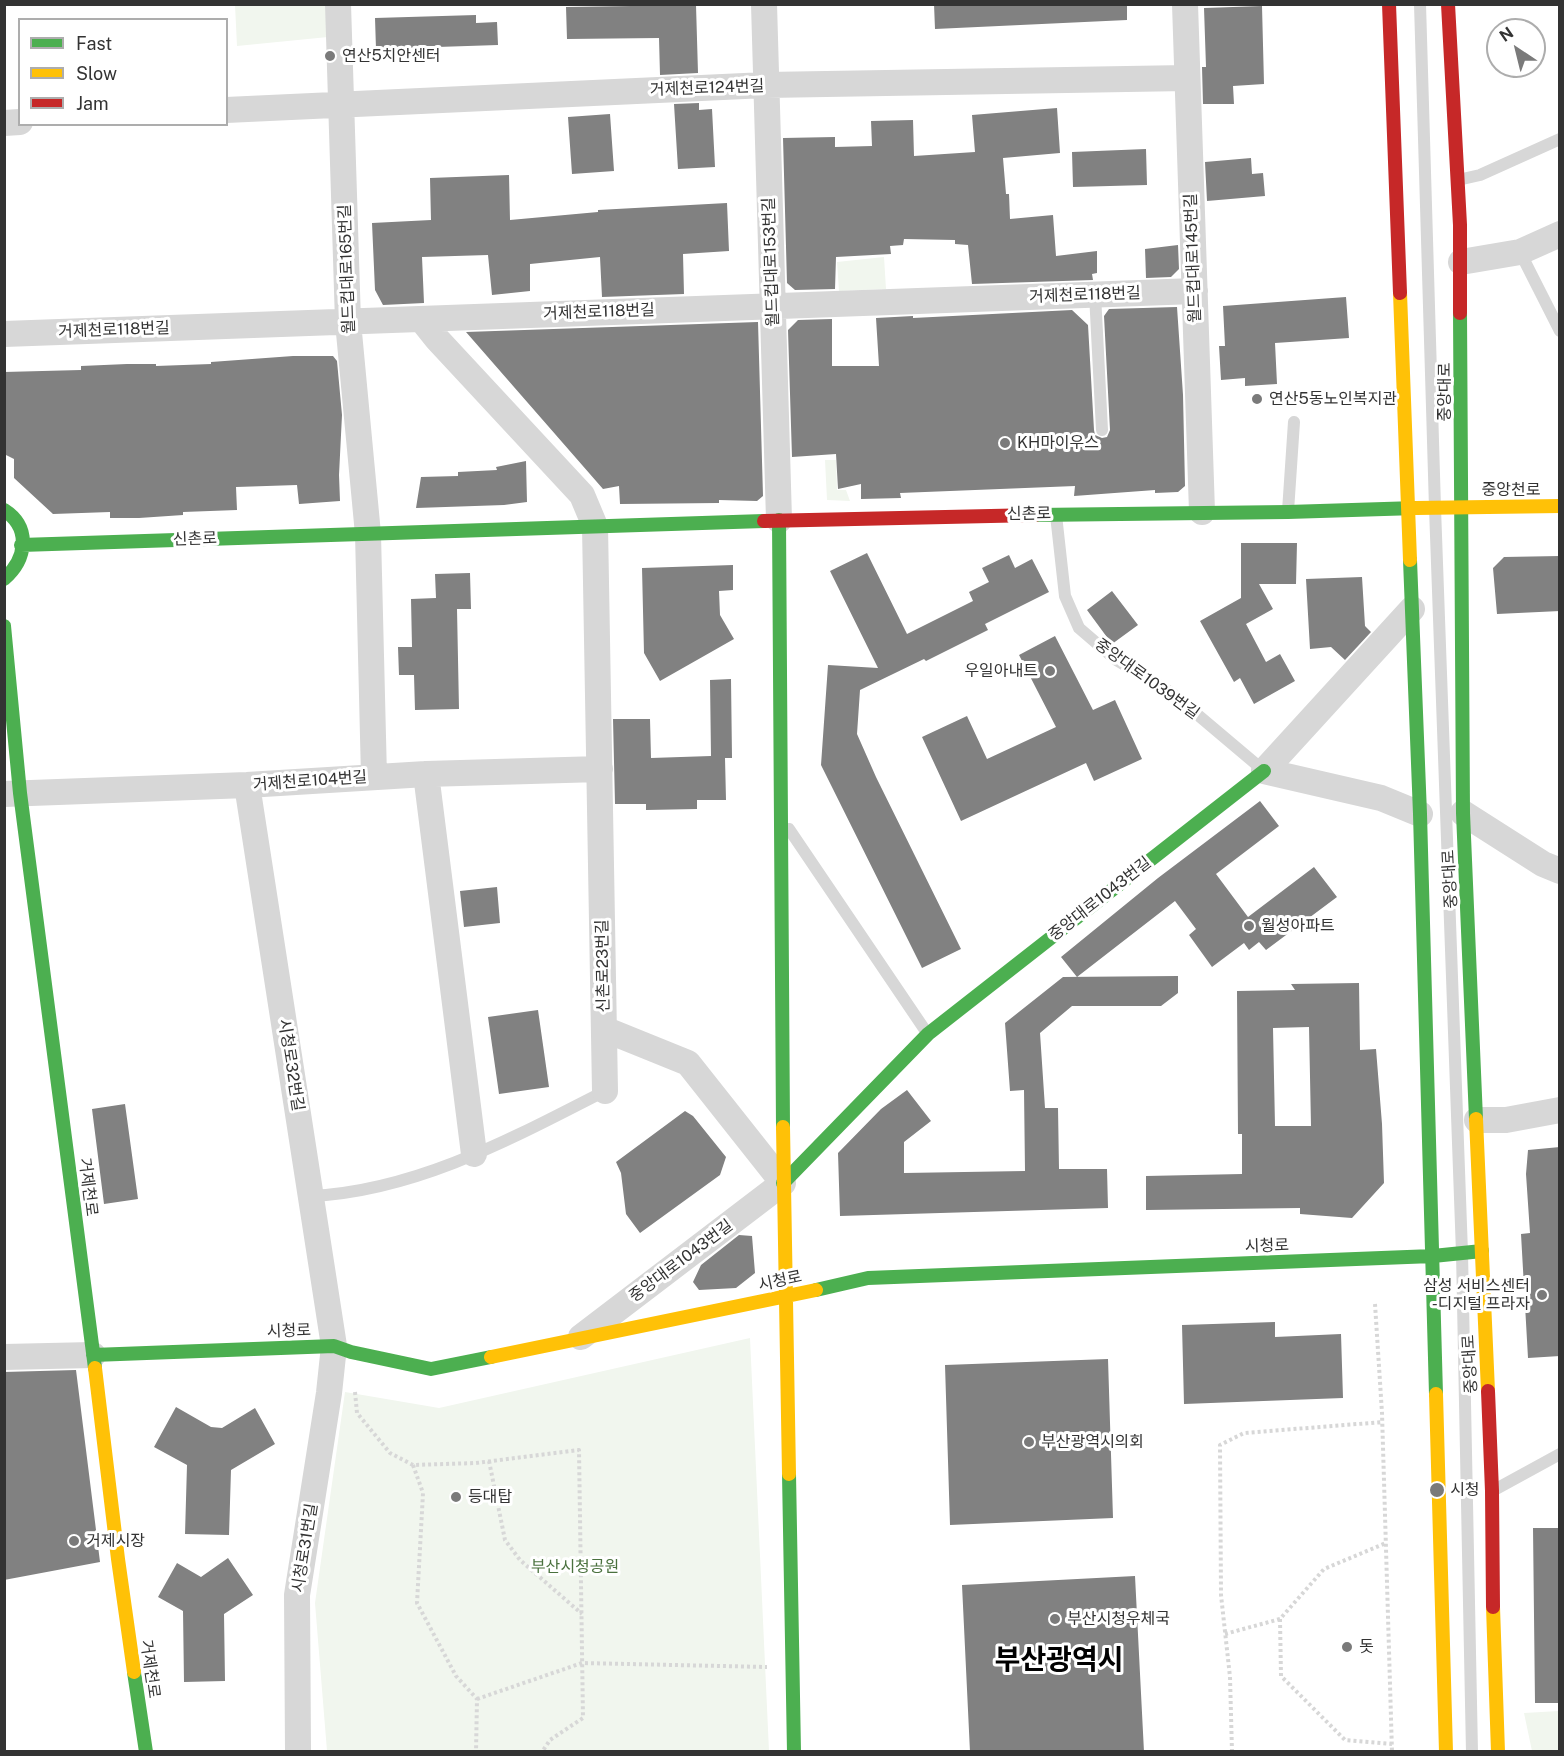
<!DOCTYPE html>
<html>
<head>
<meta charset="utf-8">
<style>
	body { margin:0 }
	#map { position:relative; width:1564px; height:1756px; overflow:hidden; background:#fff; font-family:"Public Sans",sans-serif }
	canvas { display:block }
	.frame { position:absolute; inset:0; border:6px solid #333; pointer-events:none }
	.legend { position:absolute; left:18px; top:18px; width:210px; height:108px; box-sizing:border-box; background:#fff; border:2px solid #adadad; margin:0; padding:8px 10px; list-style:none; font-size:18px; color:#333 }
	.legend li { display:flex; align-items:center; gap:12px; height:30px }
	.legend b { width:30px; border:2px solid #adadad }
	.north { position:absolute; left:1486px; top:18px; width:60px; height:60px; box-sizing:border-box; background:#fff; border:2px solid #adadad; border-radius:50%; rotate:325deg; font-size:16px; font-weight:700; line-height:24px; text-align:center; color:#333 }
	.north::after { content:''; display:block; margin:auto; width:21px; height:27px; background:#7a7a7a; clip-path:polygon(50% 0,100% 100%,50% 72%,0 100%) }
</style>
</head>
<body>
<div id="map">
<canvas width="1564" height="1756"></canvas>
<div class="frame"></div>
<ul class="legend">
<li><b style="height:8px;background:#4caf50"></b>Fast</li>
<li><b style="height:8px;background:#ffc107"></b>Slow</li>
<li><b style="height:8px;background:#c62828"></b>Jam</li>
</ul>
<div class="north">N</div>
</div>
<script>
const ctx = document.querySelector('canvas').getContext('2d');
ctx.lineJoin = 'round';
function paint(path, color) {
  ctx.fillStyle = color;
  ctx.fill(path, 'evenodd');
}
function trace(path, color, width, dash) {
  ctx.strokeStyle = color;
  ctx.lineWidth = width;
  ctx.lineCap = dash ? 'butt' : 'round';
  ctx.setLineDash(dash || []);
  ctx.stroke(path);
}
function drawText(font, color, halo, rows, align = 'center') {
  ctx.font = font + ' "Public Sans","Noto Sans KR",sans-serif';
  ctx.lineWidth = 6;
  ctx.setLineDash([]);
  ctx.textBaseline = 'middle';
  ctx.strokeStyle = halo;
  ctx.fillStyle = color;
  for (const [text, x, y, turn = 0] of rows) {
    ctx.save();
    ctx.translate(x, y);
    ctx.rotate((+turn || 0) * Math.PI / 180);
    ctx.textAlign = isNaN(turn) ? turn : align;
    if (halo) ctx.strokeText(text, 0, 0);
    ctx.fillText(text, 0, 0);
    ctx.restore();
  }
}
const green = new Path2D(`
	M235,5H327L328,37L237,46Z
	M884,257L886,289L839,291L837,262Z
	M825,460H836L837,490H846L850,501L827,500Z
	M750,1338L769,1751H327L315,1603L345,1392L439,1408Z
	M1559,1711V1751H1532L1524,1713Z`);
const building = new Path2D(`
	M934,4H1127V20L935,29Z
	M696,5L698,73L660,75L659,38L567,39L566,7Z
	M1262,6L1264,84L1233,86L1234,104H1203L1202,67H1206L1204,8Z
	M476,15V23L497,22L498,45L376,49L375,18Z
	M699,103V110L712,109L715,167L678,169L674,104Z
	M1057,108L1060,153L1003,158L1006,194H1009L1010,219L1053,215L1056,256L1097,251V273L1092,274L1093,280L972,284L968,245L955,244V240L904,239L903,245L890,246L891,254L836,257L835,289L795,290L787,283L783,138L835,137V147L872,146L871,121L913,120L914,156L975,152L972,115Z
	M610,114L614,171L572,174L568,117Z
	M1146,149L1147,185L1073,187L1072,152Z
	M1251,158L1252,174L1263,173L1265,196L1207,201L1205,162Z
	M509,175L510,220L598,212V210L727,203L729,251L683,254L684,294L602,297L600,257L530,264V291L492,295L488,255L422,257L424,303L383,305L375,290L372,223L431,220L430,178Z
	M1178,245L1179,269L1171,277L1146,278L1145,249Z
	M1346,297L1349,338L1275,343L1277,384L1245,386V378L1221,380L1219,346H1225L1223,306Z
	M1177,307L1183,395L1185,486L1178,492L1155,493V490L1074,496L1075,486L900,493L901,498L861,499V484L838,489L836,454L792,457L788,330L798,320L832,319V366H879L876,318L913,316V318L1072,310L1088,325L1094,430L1095,435L1102,438L1107,437L1110,430L1104,316L1109,309Z
	M758,322L763,496L757,501L719,500V503L620,504L619,486L603,489L466,332Z
	M293,356H333L337,361L342,415L339,475L340,501L299,504L297,485L236,487L237,510L183,512V515L139,518H110V512L53,514L14,478V459L4,454V372L81,370V366L127,364H156V366L211,364V362Z
	M526,461L527,502L504,505L416,508L421,477L458,476V472L497,470L496,467Z
	M1241,543H1297L1296,584H1259L1273,609L1246,624L1266,662L1280,654L1295,681L1254,704L1240,678L1234,682L1200,621L1241,598Z
	M867,553L907,634L973,601L969,592L989,582L982,568L1009,555L1015,568L1032,559L1049,592L985,624L988,630L926,661L924,659L860,690L857,734L876,777L961,949L922,968L821,765L828,665L878,668L830,571Z
	M1560,556V611L1497,614L1493,568L1504,557Z
	M733,565V590L719,591L720,615L734,639L660,681L644,653L642,568Z
	M470,573L471,609H457L459,709L415,710L414,675H399L398,647H412L411,599L436,598L435,574Z
	M1362,577L1365,626L1371,632L1345,660L1331,647L1310,649L1306,579Z
	M1112,591L1138,625L1112,644L1087,610Z
	M1055,636L1093,710L1115,700L1142,759L1094,781L1086,763L961,821L922,737L967,716L987,759L1056,727L1019,655Z
	M731,679L732,758H725L726,800H697V809L646,810V804H615L613,719H650L651,758L711,756L710,680Z
	M1260,801L1279,826L1216,874L1248,917L1314,867L1337,897L1266,950L1259,942L1249,950L1244,943L1212,967L1189,935L1196,929L1175,901L1077,977L1061,957L1158,878Z
	M497,887L500,923L464,927L460,891Z
	M1178,976V993L1161,1006H1072L1040,1033L1045,1108H1058L1059,1169H1107L1108,1208L840,1216L838,1153L881,1109L907,1090L931,1121L904,1142V1173L1025,1171L1024,1090L1010,1091L1005,1023L1063,977Z
	M1359,983L1360,1050L1376,1049L1382,1124L1384,1183L1352,1218L1300,1214V1208L1146,1210V1176L1242,1174V1134H1238L1237,991L1295,990L1291,984ZM1309,1027L1311,1126H1275L1273,1028Z
	M538,1010L549,1087L499,1094L488,1017Z
	M125,1104L138,1199L104,1204L92,1109Z
	M685,1111L693,1116L726,1157L720,1175L640,1233L626,1214L621,1173L616,1162Z
	M1560,1147V1356L1528,1358L1521,1234L1530,1233L1526,1174L1528,1150Z
	M739,1235L752,1236L755,1273L736,1288L699,1290L693,1282L701,1265Z
	M1275,1322V1337L1341,1334L1343,1398L1184,1404L1182,1325Z
	M1108,1359L1113,1518L950,1525L945,1365Z
	M76,1370L100,1562L4,1580V1372Z
	M176,1407L211,1427L222,1428L255,1408L275,1444L231,1470L229,1535L185,1534L187,1465L154,1447Z
	M1533,1528H1560V1703H1535Z
	M228,1558L253,1595L224,1614L225,1681L184,1682L183,1611L158,1597L177,1563L201,1577Z
	M1135,1576L1144,1752H970L962,1585Z`);
const path = new Path2D(`
	M1375,1304L1382,1413L1392,1752
	M355,1392L357,1413L390,1453L413,1465L476,1463L579,1450L583,1718L550,1740L542,1752
	M489,1461L505,1540L520,1560L582,1614
	M413,1465L423,1493L417,1603L456,1676L477,1699L476,1752
	M1280,1619L1281,1676L1345,1740L1392,1744
	M1225,1634L1280,1619L1324,1569L1386,1543
	M477,1699L582,1663L767,1667
	M1232,1752L1230,1677L1221,1595L1220,1445L1244,1433L1383,1422`);
const lane = new Path2D(`
	M1420,4L1435,508L1462,1253L1472,1752
	M1458,180L1480,175L1560,139
	M1520,252L1560,331
	M1095,294L1102,430
	M1288,511L1294,422
	M1056,515L1065,596L1079,628L1115,659L1173,694L1263,770
	M789,829L927,1033
	M311,1196C416,1191 513,1138 605,1091
	M1496,1489L1560,1454`);
const street = new Path2D(`
	M338,4L348,322L368,534L374,777
	M764,4L779,520
	M1185,4L1202,512
	M226,110L766,85L1187,78
	M4,123L20,122
	M1461,262L1520,252L1560,234
	M421,319L437,339L582,495L595,526L605,1091
	M4,334L1195,291
	M1412,609L1264,771L1381,798L1420,814
	M426,774L474,1154
	M247,785L334,1346L329,1393L297,1595L298,1752
	M4,794L247,785L426,774L600,769
	M1463,813L1543,864L1560,871
	M1477,1120H1506L1560,1110
	M581,1337L783,1183L688,1063L604,1029
	M4,1357L93,1355`);
const fast = new Path2D(`
	M1460,313L1463,813L1476,1119
	M4,510C32,528 26,560 4,579
	M1036,515L1288,512L1416,508
	M779,520L783,1127
	M21,545L764,521
	M1410,560L1420,814L1436,1394
	M4,626L20,793L95,1368
	M783,1183L928,1034L1264,771
	M816,1290L868,1278L1433,1256L1482,1251
	M93,1355L334,1346L351,1352L431,1369L491,1357
	M789,1474L794,1752
	M134,1672L146,1752`);
const slow = new Path2D(`
	M1400,293L1410,560
	M1416,508L1560,506
	M1476,1119L1488,1391
	M783,1127L789,1474
	M491,1357L816,1290
	M95,1368L118,1559L134,1672
	M1436,1394L1446,1752
	M1493,1607L1498,1752`);
const jam = new Path2D(`
	M1389,4L1400,293
	M1448,4L1460,225V313
	M764,521L1036,515
	M1488,1391L1492,1491L1493,1607`);
const markers = [
	[330,56,6,"#7a7a7a"],
	[1257,399,6,"#7a7a7a"],
	[1005,443,6,"#7a7a7a"],
	[1050,671,6,"#7a7a7a"],
	[1249,926,6,"#7a7a7a"],
	[1542,1295,6,"#7a7a7a"],
	[1029,1442,6,"#7a7a7a"],
	[1437,1490,8,"#7a7a7a"],
	[456,1497,6,"#7a7a7a"],
	[74,1541,6,"#7a7a7a"],
	[1055,1619,6,"#7a7a7a"],
	[1347,1647,6,"#7a7a7a"]
];
const poiNames = [
	["연산5치안센터",342,56],
	["연산5동노인복지관",1269,399],
	["KH마이우스",1017,443],
	["우일아내트",1038,671,"right"],
	["월성아파트",1261,926],
	["삼성 서비스센터",1530,1286,"right"],
	["-디지털 프라자",1530,1304,"right"],
	["부산광역시의회",1041,1442],
	["시청",1450,1490],
	["등대탑",468,1497],
	["거제시장",86,1541],
	["부산시청우체국",1067,1619],
	["돗",1359,1647]
];
const streetNames = [
	["거제천로124번길",707,88,-2],
	["월드컵대로145번길",1193,258,-92],
	["월드컵대로153번길",771,262,-92],
	["월드컵대로165번길",347,269,-92],
	["거제천로118번길",1085,295,-2],
	["거제천로118번길",599,312,-2],
	["거제천로118번길",114,330,-2],
	["중앙대로",1445,392,-90],
	["중앙천로",1511,490],
	["신촌로",1029,514,-1],
	["신촌로",195,539,-2],
	["중앙대로1039번길",1147,679,36],
	["거제천로104번길",310,781,-4],
	["중앙대로",1450,879,-93],
	["중앙대로1043번길",1100,899,-38],
	["신촌로23번길",603,966,-91],
	["시청로32번길",291,1065,81],
	["거제천로",88,1187,83],
	["시청로",1267,1246,-2],
	["중앙대로1043번길",681,1261,-37],
	["시청로",780,1281,-12],
	["시청로",289,1331,-2],
	["중앙대로",1470,1364,-93],
	["시청로31번길",305,1548,-81],
	["거제천로",150,1669,82]
];
const parkNames = [
	["부산시청공원",575,1567]
];
const townNames = [
	["부산광역시",1059,1660]
];
paint(green, '#f1f6ee');
paint(building, '#818181');
trace(path, '#d7d7d7', 4, [3, 3]);
trace(lane, '#d7d7d7', 12);
trace(street, '#d7d7d7', 26);
trace(fast, '#4caf50', 14);
trace(slow, '#ffc107', 14);
trace(jam, '#c62828', 14);
for (const [x, y, r, color] of markers) {
  const dot = new Path2D();
  dot.arc(x, y, r, 0, 2 * Math.PI);
  ctx.fillStyle = color;
  ctx.fill(dot);
  trace(dot, '#fff', 2);
}
drawText('16px', '#333', '#fff', poiNames, 'left');
drawText('16px', '#333', '#fff', streetNames);
drawText('16px', '#4a713e', '#fff', parkNames);
drawText('bold 28px', '#000', '#fff', townNames);
</script>
</body>
</html>
